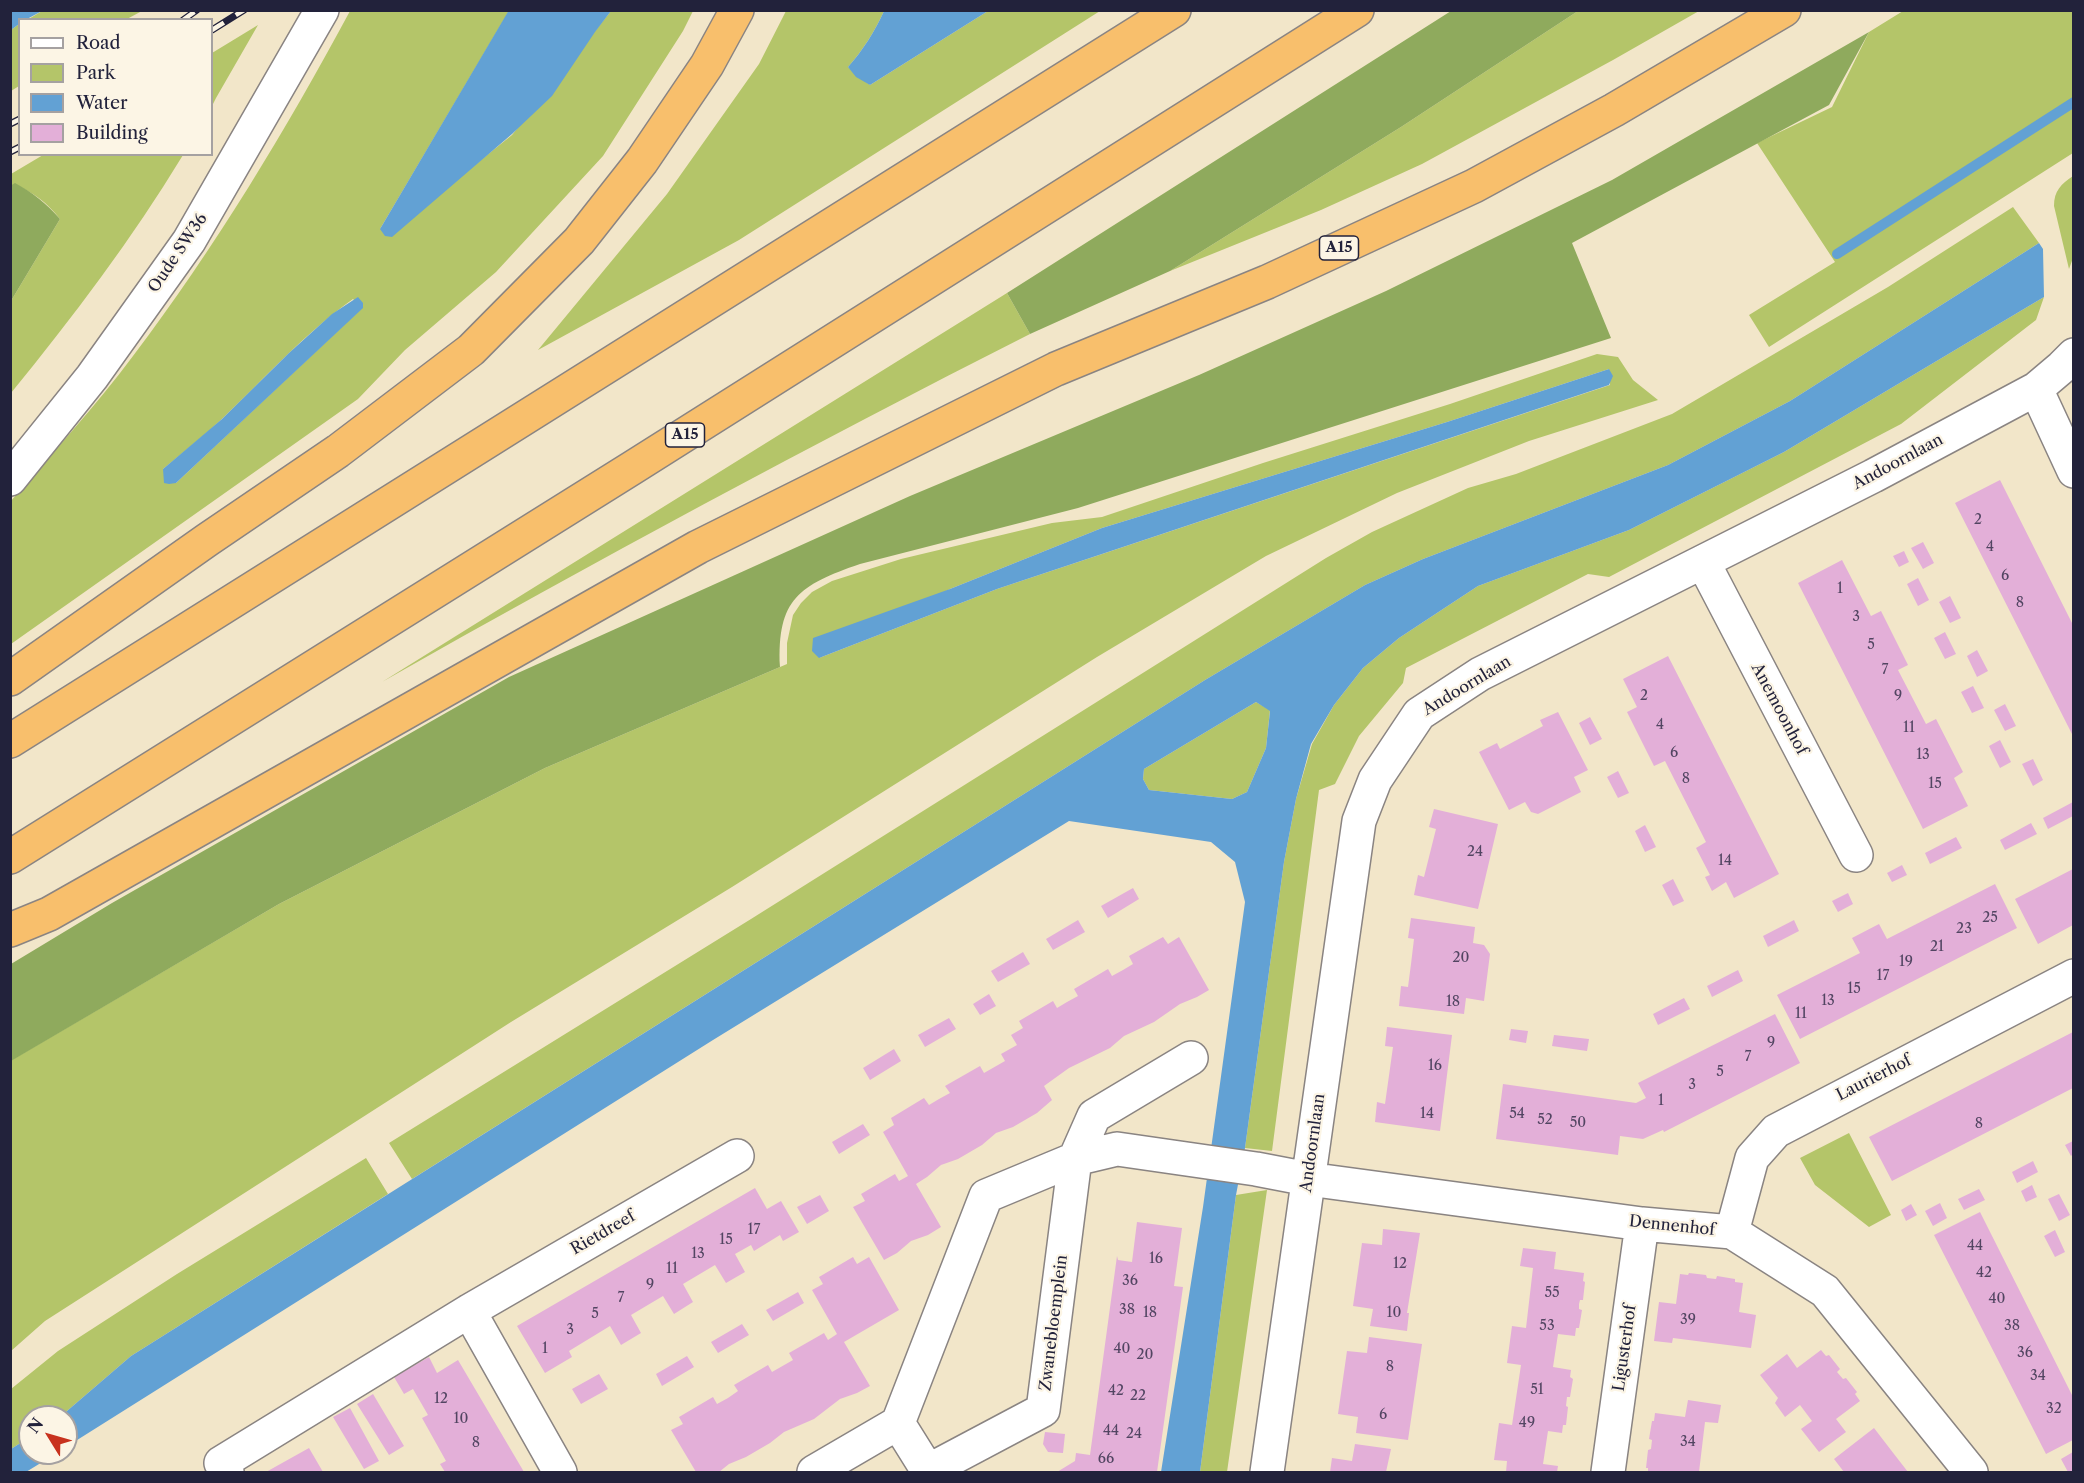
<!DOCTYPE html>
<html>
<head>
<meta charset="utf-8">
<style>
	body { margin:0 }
	#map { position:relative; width:2084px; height:1483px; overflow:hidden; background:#f2e6c9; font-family:"Libre Caslon Text",serif }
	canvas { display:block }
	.frame { position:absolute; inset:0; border:12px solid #22223b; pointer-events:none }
	.legend { position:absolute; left:18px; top:18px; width:195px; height:138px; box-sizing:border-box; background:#fcf5e5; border:2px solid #a5a1a1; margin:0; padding:8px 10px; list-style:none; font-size:18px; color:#22223b }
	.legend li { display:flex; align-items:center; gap:12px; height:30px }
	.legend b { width:30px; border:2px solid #a5a1a1 }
	.north { position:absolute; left:18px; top:1405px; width:60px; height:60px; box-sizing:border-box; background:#fcf5e5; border:2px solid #a5a1a1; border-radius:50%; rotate:307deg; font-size:16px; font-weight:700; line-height:24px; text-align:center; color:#22223b }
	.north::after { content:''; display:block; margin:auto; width:21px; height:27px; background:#c8321e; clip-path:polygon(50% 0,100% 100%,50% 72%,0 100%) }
</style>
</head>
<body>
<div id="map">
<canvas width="2084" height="1483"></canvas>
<div class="frame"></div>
<ul class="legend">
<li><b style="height:8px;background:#fff"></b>Road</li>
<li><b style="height:16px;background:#b4c569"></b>Park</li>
<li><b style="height:16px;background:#62a1d4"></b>Water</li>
<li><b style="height:16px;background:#e3afd8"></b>Building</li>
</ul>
<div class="north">N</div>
</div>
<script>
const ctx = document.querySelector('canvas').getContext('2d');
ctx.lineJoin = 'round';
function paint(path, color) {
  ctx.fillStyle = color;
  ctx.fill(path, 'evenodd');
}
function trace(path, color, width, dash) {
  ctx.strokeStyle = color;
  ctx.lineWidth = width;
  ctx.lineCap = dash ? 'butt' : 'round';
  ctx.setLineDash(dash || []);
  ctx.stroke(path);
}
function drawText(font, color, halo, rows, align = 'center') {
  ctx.font = font + ' "Libre Caslon Text",serif';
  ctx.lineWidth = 4.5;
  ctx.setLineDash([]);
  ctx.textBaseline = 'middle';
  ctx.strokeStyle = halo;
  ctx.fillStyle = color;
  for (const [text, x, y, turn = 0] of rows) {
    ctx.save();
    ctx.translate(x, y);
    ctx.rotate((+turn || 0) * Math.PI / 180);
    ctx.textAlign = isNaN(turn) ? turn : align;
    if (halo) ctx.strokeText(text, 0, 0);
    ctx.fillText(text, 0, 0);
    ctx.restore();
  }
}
const green = new Path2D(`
	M42,11H142L127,19L27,20Z
	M350,11H509L380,229L461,176L512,135L611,11H693L683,31L603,156L496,272L405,350L358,399L11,644V501C52,453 95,407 133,356C215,248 286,130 350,11ZM353,299L362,308L176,483L163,469C183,452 204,436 223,418C266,377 305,333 353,299Z
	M786,11H884C875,31 863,50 848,67L870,85L988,11H1100L739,240L538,350L667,194L759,64Z
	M1578,11H1699L1613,60L1422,164L1321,210L1170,271L1401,127Z
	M1903,11H2073V153L1769,347L1749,315L1835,262L1757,143L1832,107L1869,32Z
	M19,24V86L11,91V30Z
	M258,25L216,98L212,106V53Z
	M43,155H183C132,239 73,317 11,393V301L60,219C47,202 33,193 15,184L11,186V174Z
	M2073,176V258L2069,269L2054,206C2054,191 2061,184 2073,176Z
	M2013,207L2039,243L1790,401L1668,465L1423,559L1365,585L1205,680L412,1179L389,1143L751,919L1326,558L1372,532L1468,488L1516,474L1672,414L1888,287Z
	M1007,293L1030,334C811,445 595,561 382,682Z
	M2044,297L2036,320L1901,424L1609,577L1588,574L1406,668L1403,683L1359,736L1335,784L1319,790L1272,1151L1245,1148L1284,862L1296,799L1312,744L1334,705L1363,668L1399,638L1478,586L1629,530L1784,452Z
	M1597,354L1618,357L1633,380L1658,400L1529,441L1397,493L1266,556L1097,657L732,887L511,1022L45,1321L11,1351L10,1061L279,904L545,768L787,664V643L793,615L801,603L812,592L832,581L901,559L1052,523L1102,517L1263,463L1450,404ZM1609,369L1610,385L997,589L819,658L950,589L1102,528L1447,422Z
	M1256,702L1270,710L1266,748L1247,792L1232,799L1149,790L1143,779L1144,769Z
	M1849,1133L1891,1215L1869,1227L1815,1185L1800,1158Z
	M366,1158L388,1194L131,1356L60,1417H30V1437L11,1449V1389L58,1351L177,1274Z
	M1267,1190L1227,1472H1200L1236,1195Z`);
const forest = new Path2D(`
	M1451,11H1578L1401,127L1170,271L1030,334L1007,293Z
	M1869,32L1829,105L1572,243L1611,338L1078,508L860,564C799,585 777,599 780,667L545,768L279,904L11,1061V964L112,903L509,677L910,496L1199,375L1386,291L1612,180Z
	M15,183C33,193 46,203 60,219L11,301L10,186Z`);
const water = new Path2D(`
	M11,10H42V11L27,19L20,20L19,24L11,30Z
	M509,10L611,11L595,32L552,96L512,134L392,237L385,236L380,229Z
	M884,11V10L988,11L870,85L856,77L848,67C863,50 875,31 884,11Z
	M2039,243L2043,249L2044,297L1784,452L1629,530L1478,586L1399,638L1363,668L1334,705L1311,744L1296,799L1284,862L1245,1148L1236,1195L1200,1472H1161L1203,1207L1245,902L1235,862L1211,842L1069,821L713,1040L66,1447V1417H60L131,1356L1205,680L1365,585L1423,559L1668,465L1790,401ZM1256,702L1270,711L1266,748L1247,792L1232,799L1149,790L1143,779L1144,769Z
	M358,297L363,303V308L176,483L169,484L164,483L163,469L222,419L289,353L332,314Z
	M1609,369L1613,376L1609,385L997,589L819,658L812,651L813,638L950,589L1102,528L1447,422Z
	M30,1437V1453H57L26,1472H11V1449Z`);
const stream = new Path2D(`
	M1837,254L2074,102`);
const building = new Path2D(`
	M2000,480L2073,625V736L1955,503Z
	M1923,542L1934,563L1923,569L1911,548Z
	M1904,551L1909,562L1899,567L1893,556Z
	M1842,560L1871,616L1881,611L1908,665L1898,670L1926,724L1936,719L1963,772L1954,778L1968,806L1923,829L1798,583Z
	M1918,578L1929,600L1918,606L1907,584Z
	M1950,596L1961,618L1950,623L1939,602Z
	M1945,632L1956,654L1945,659L1934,638Z
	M1977,650L1988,671L1977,677L1967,656Z
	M1668,656L1779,874L1734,898L1726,882L1712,891L1705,877L1710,875L1696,848L1706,842L1665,761L1654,766L1627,712L1637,707L1623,679Z
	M1973,686L1984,708L1972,713L1961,692Z
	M2005,704L2016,726L2005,731L1994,710Z
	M1558,712L1588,770L1574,777L1581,792L1538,814L1531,812L1525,802L1509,810L1479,752L1497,743L1500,749L1543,726L1540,720Z
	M1590,717L1602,739L1590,745L1579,723Z
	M2000,740L2011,762L2000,768L1989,746Z
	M2033,759L2043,780L2033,786L2022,764Z
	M1618,771L1629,793L1618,798L1607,777Z
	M2073,802V816L2048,829L2043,818Z
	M1434,809L1498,824L1478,909L1414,895L1418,875L1424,877L1436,829L1429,827Z
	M2031,823L2037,834L2005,850L2000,840Z
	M1645,825L1656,847L1645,852L1635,831Z
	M1956,837L1962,848L1930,864L1925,853Z
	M1902,865L1907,875L1892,882L1887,873Z
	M2073,869V925L2038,944L2015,899Z
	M1673,879L1684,901L1673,906L1662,885Z
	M1995,884L2017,928L1800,1039L1777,995L1860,953L1852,938L1879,924L1887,939Z
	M1133,888L1139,899L1108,918L1101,906Z
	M1848,893L1853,904L1838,912L1832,901Z
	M1411,918L1475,927L1473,943L1484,945L1490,954L1484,1001L1466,998L1464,1014L1399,1006L1401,986L1408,987L1411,964L1414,939L1408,938Z
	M1078,920L1085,932L1053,950L1046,939Z
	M1794,920L1799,931L1768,947L1763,936Z
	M1163,937L1168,944L1179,937L1209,990L1197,997L1180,1004L1154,1022L1124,1036L1110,1048L1069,1068L1044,1086L1052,1100L1037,1113L1013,1127L996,1133L982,1145L958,1159L941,1165L927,1177L916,1184L941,1227L928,1235L911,1241L897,1253L884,1260L853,1207L865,1201L861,1194L895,1174L899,1181L908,1176L883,1132L894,1125L891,1118L924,1098L929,1105L939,1099L950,1093L945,1086L980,1066L984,1073L1005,1061L1001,1054L1017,1045L1011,1035L1023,1028L1019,1021L1053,1001L1057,1008L1067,1002L1078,996L1074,989L1108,969L1112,976L1123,970L1133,964L1129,956Z
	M1023,952L1030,964L998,982L991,971Z
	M1738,970L1743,981L1712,997L1707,986Z
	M989,994L996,1006L980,1015L973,1004Z
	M1684,998L1690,1009L1658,1025L1653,1014Z
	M1775,1014L1800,1063L1664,1132L1663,1130L1643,1139L1620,1136L1618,1155L1496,1139L1503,1084L1636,1103L1646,1098L1638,1083Z
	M949,1018L956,1029L925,1047L918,1035Z
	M1387,1027L1452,1035L1440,1131L1375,1122L1377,1102L1385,1104L1393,1047L1385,1046Z
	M1511,1029L1528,1031L1526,1043L1509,1040Z
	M2073,1032V1088L1892,1181L1869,1137Z
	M1554,1035L1589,1039L1587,1051L1552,1046Z
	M894,1049L901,1061L870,1080L863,1068Z
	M863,1124L870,1135L839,1154L832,1142Z
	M2073,1141V1154L2071,1156L2065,1145Z
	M2033,1161L2038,1172L2017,1183L2012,1172Z
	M2032,1185L2037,1197L2026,1202L2021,1191Z
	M755,1188L767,1209L781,1201L799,1232L783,1241L780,1235L754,1251L751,1245L735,1254L745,1272L726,1283L715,1265L683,1284L693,1302L674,1314L663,1296L631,1315L641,1333L621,1345L610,1326L569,1351L572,1357L545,1373L517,1326Z
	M1979,1189L1985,1200L1964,1210L1958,1199Z
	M2059,1194L2070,1215L2059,1221L2048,1199Z
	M820,1195L829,1211L807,1224L797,1207Z
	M1940,1203L1947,1218L1933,1226L1925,1211Z
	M1911,1204L1917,1215L1906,1221L1901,1210Z
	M1980,1212L2073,1397V1440L2046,1454L1934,1235Z
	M1137,1222L1182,1228L1174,1286L1183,1287L1157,1472H1057L1075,1461L1076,1453L1090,1455L1117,1256L1118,1260L1132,1262Z
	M1383,1229L1420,1233L1407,1313H1409L1407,1331L1370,1326L1373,1309L1353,1306L1362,1243L1382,1245Z
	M2055,1230L2065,1252L2055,1257L2044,1236Z
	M1523,1248L1556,1252L1554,1269L1584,1273L1583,1281L1585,1282L1583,1300H1580L1579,1304V1309L1582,1310L1579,1328H1576L1575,1336L1558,1334L1553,1367L1571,1370L1570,1377L1573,1379L1570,1397H1567L1566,1406L1568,1407L1566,1425H1563L1562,1433L1548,1431L1543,1464L1558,1466L1557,1472H1506L1507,1461L1494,1460L1499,1423L1512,1425L1521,1365L1507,1363L1512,1326L1526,1328L1533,1268L1520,1266Z
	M853,1257L857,1264L869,1257L899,1310L844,1342L870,1386L857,1393L840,1399L814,1419L784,1432L770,1443L746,1457L729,1464L719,1472H696L671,1430L683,1424L679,1417L713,1397L717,1404L728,1398L738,1391L734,1385L768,1365L772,1372L793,1360L789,1353L824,1333L828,1340L837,1334L812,1290L823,1284L819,1277Z
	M1689,1273L1706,1275L1707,1278L1716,1279L1717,1276L1735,1279V1282L1743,1283L1739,1312L1756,1315L1751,1348L1673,1338L1672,1343L1654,1341L1659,1302L1676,1304L1680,1274L1688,1275Z
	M798,1292L804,1303L773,1321L766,1310Z
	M742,1324L749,1335L718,1353L711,1342Z
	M1369,1337L1422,1344L1408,1440L1356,1433L1358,1417L1338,1414L1347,1351L1367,1353Z
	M1821,1350L1826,1356L1829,1355L1840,1369L1837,1372L1843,1379L1846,1378L1857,1392L1855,1394L1860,1401L1836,1419L1846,1432L1819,1452L1801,1429L1812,1421L1800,1405L1785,1417L1775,1403L1778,1398L1760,1375L1787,1354L1797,1368Z
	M687,1356L694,1367L662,1386L656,1374Z
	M429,1357L437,1373L458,1360L524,1472H445L440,1464L446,1461L422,1418L428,1415L413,1389L404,1394L394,1377Z
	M599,1374L608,1389L581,1404L572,1389Z
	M373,1394L404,1446L389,1455L357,1404Z
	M1688,1400L1721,1405L1718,1423L1705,1422L1699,1472H1648V1468H1646L1648,1450L1651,1449L1652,1440L1649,1439L1652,1421H1654L1655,1413L1685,1417Z
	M350,1408L379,1461L364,1469L333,1417Z
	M1874,1428L1894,1454L1908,1472H1844L1834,1459Z
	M1045,1432L1065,1434L1063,1453L1048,1452L1043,1444Z
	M1355,1444L1391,1449L1386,1472H1330L1332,1458L1352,1461Z
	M309,1448L323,1472H266Z
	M2073,1452V1472H2068L2061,1459Z`);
const minor = new Path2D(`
	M2036,389L2074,471
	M1703,562L1856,855
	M1732,1232L1752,1158L1776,1131L2074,976
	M469,1311L560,1472
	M898,1423L928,1471L1043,1410L1075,1159L1094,1116L1191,1058
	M227,1472L221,1463L469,1311L737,1156
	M814,1472L898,1423L986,1196L1075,1159L1117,1149L1256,1169L1308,1179L1642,1224L1732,1232L1825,1291L1971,1472
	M1267,1472L1359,821L1375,780L1419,714L1480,674L1873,476L2036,389L2062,367L2074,355
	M1608,1472L1642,1224`);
const tertiary = new Path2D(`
	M10,479L92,377L189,241L322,10`);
const motorway = new Path2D(`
	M10,679L207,540L338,451L471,350L579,241L642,161L707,65L737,10
	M10,741L1174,10
	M10,857L632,468L1357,10
	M10,930L49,914L698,547L1056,369L1267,282L1474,186L1614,110L1784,10`);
const rail = new Path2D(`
	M183,20L197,10
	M212,30L244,10
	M10,124L20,119
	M10,152L20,147`);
const numberNames = [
	["2",1978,520],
	["4",1990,547],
	["6",2005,576],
	["1",1840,589],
	["8",2020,603],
	["3",1856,617],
	["5",1871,645],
	["7",1885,670],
	["2",1644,696],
	["9",1898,696],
	["4",1660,725],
	["11",1909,728],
	["6",1674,753],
	["13",1923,755],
	["8",1686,779],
	["15",1935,784],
	["24",1475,852],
	["14",1725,861],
	["25",1990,918],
	["23",1964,929],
	["21",1937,947],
	["20",1461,958],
	["19",1906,962],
	["17",1883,976],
	["15",1854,989],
	["13",1828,1001],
	["18",1453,1002],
	["11",1801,1014],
	["9",1771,1043],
	["7",1748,1057],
	["16",1435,1066],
	["5",1720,1072],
	["3",1692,1085],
	["1",1661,1101],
	["14",1427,1114],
	["54",1517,1114],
	["52",1545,1120],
	["50",1578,1123],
	["8",1979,1124],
	["17",754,1230],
	["15",726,1240],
	["44",1975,1246],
	["13",698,1254],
	["16",1156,1259],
	["12",1400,1264],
	["11",672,1269],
	["42",1984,1273],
	["36",1130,1281],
	["9",650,1285],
	["55",1552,1293],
	["7",621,1298],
	["40",1997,1299],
	["38",1127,1310],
	["18",1150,1313],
	["10",1394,1313],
	["5",595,1314],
	["39",1688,1320],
	["53",1547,1326],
	["38",2012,1326],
	["3",570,1330],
	["1",545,1349],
	["40",1122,1349],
	["36",2025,1353],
	["20",1145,1355],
	["8",1390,1367],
	["34",2038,1376],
	["51",1537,1390],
	["42",1116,1391],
	["22",1138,1396],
	["12",441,1399],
	["32",2054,1409],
	["6",1383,1415],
	["10",461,1419],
	["49",1527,1423],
	["44",1111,1431],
	["24",1134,1434],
	["34",1688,1442],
	["8",476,1443],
	["66",1106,1459]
];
const shields = [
	[1339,248,39],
	[685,435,39]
];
const shieldNames = [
	["A15",1339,248],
	["A15",685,435]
];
const streetNames = [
	["Oude SW36",178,253,-56],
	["Andoornlaan",1898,462,-28],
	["Andoornlaan",1467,686,-31],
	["Anemoonhof",1779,709,62],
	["Laurierhof",1874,1078,-27],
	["Andoornlaan",1313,1143,-82],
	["Dennenhof",1672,1226,6],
	["Rietdreef",603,1233,-30],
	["Zwanebloemplein",1054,1323,-83],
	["Ligusterhof",1625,1348,-82]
];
paint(green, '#b4c569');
paint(forest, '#8faa5d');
paint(water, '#62a1d4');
trace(stream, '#62a1d4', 10);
paint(building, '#e3afd8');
trace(minor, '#8a8482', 36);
trace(tertiary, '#8a8482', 36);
trace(motorway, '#8a8482', 36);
trace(minor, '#fff', 33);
trace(tertiary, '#fff', 33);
trace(motorway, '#f8bf6c', 33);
trace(rail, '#22223b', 7);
trace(rail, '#fcf5e5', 4.5, [14]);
drawText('14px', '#524562', null, numberNames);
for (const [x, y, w] of shields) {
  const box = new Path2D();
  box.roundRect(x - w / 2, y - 12, w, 24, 4.5);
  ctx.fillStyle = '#fcf5e5';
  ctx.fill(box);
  trace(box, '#22223b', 1.5);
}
drawText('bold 15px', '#22223b', null, shieldNames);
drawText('16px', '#22223b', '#fcf5e5', streetNames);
</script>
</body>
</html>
